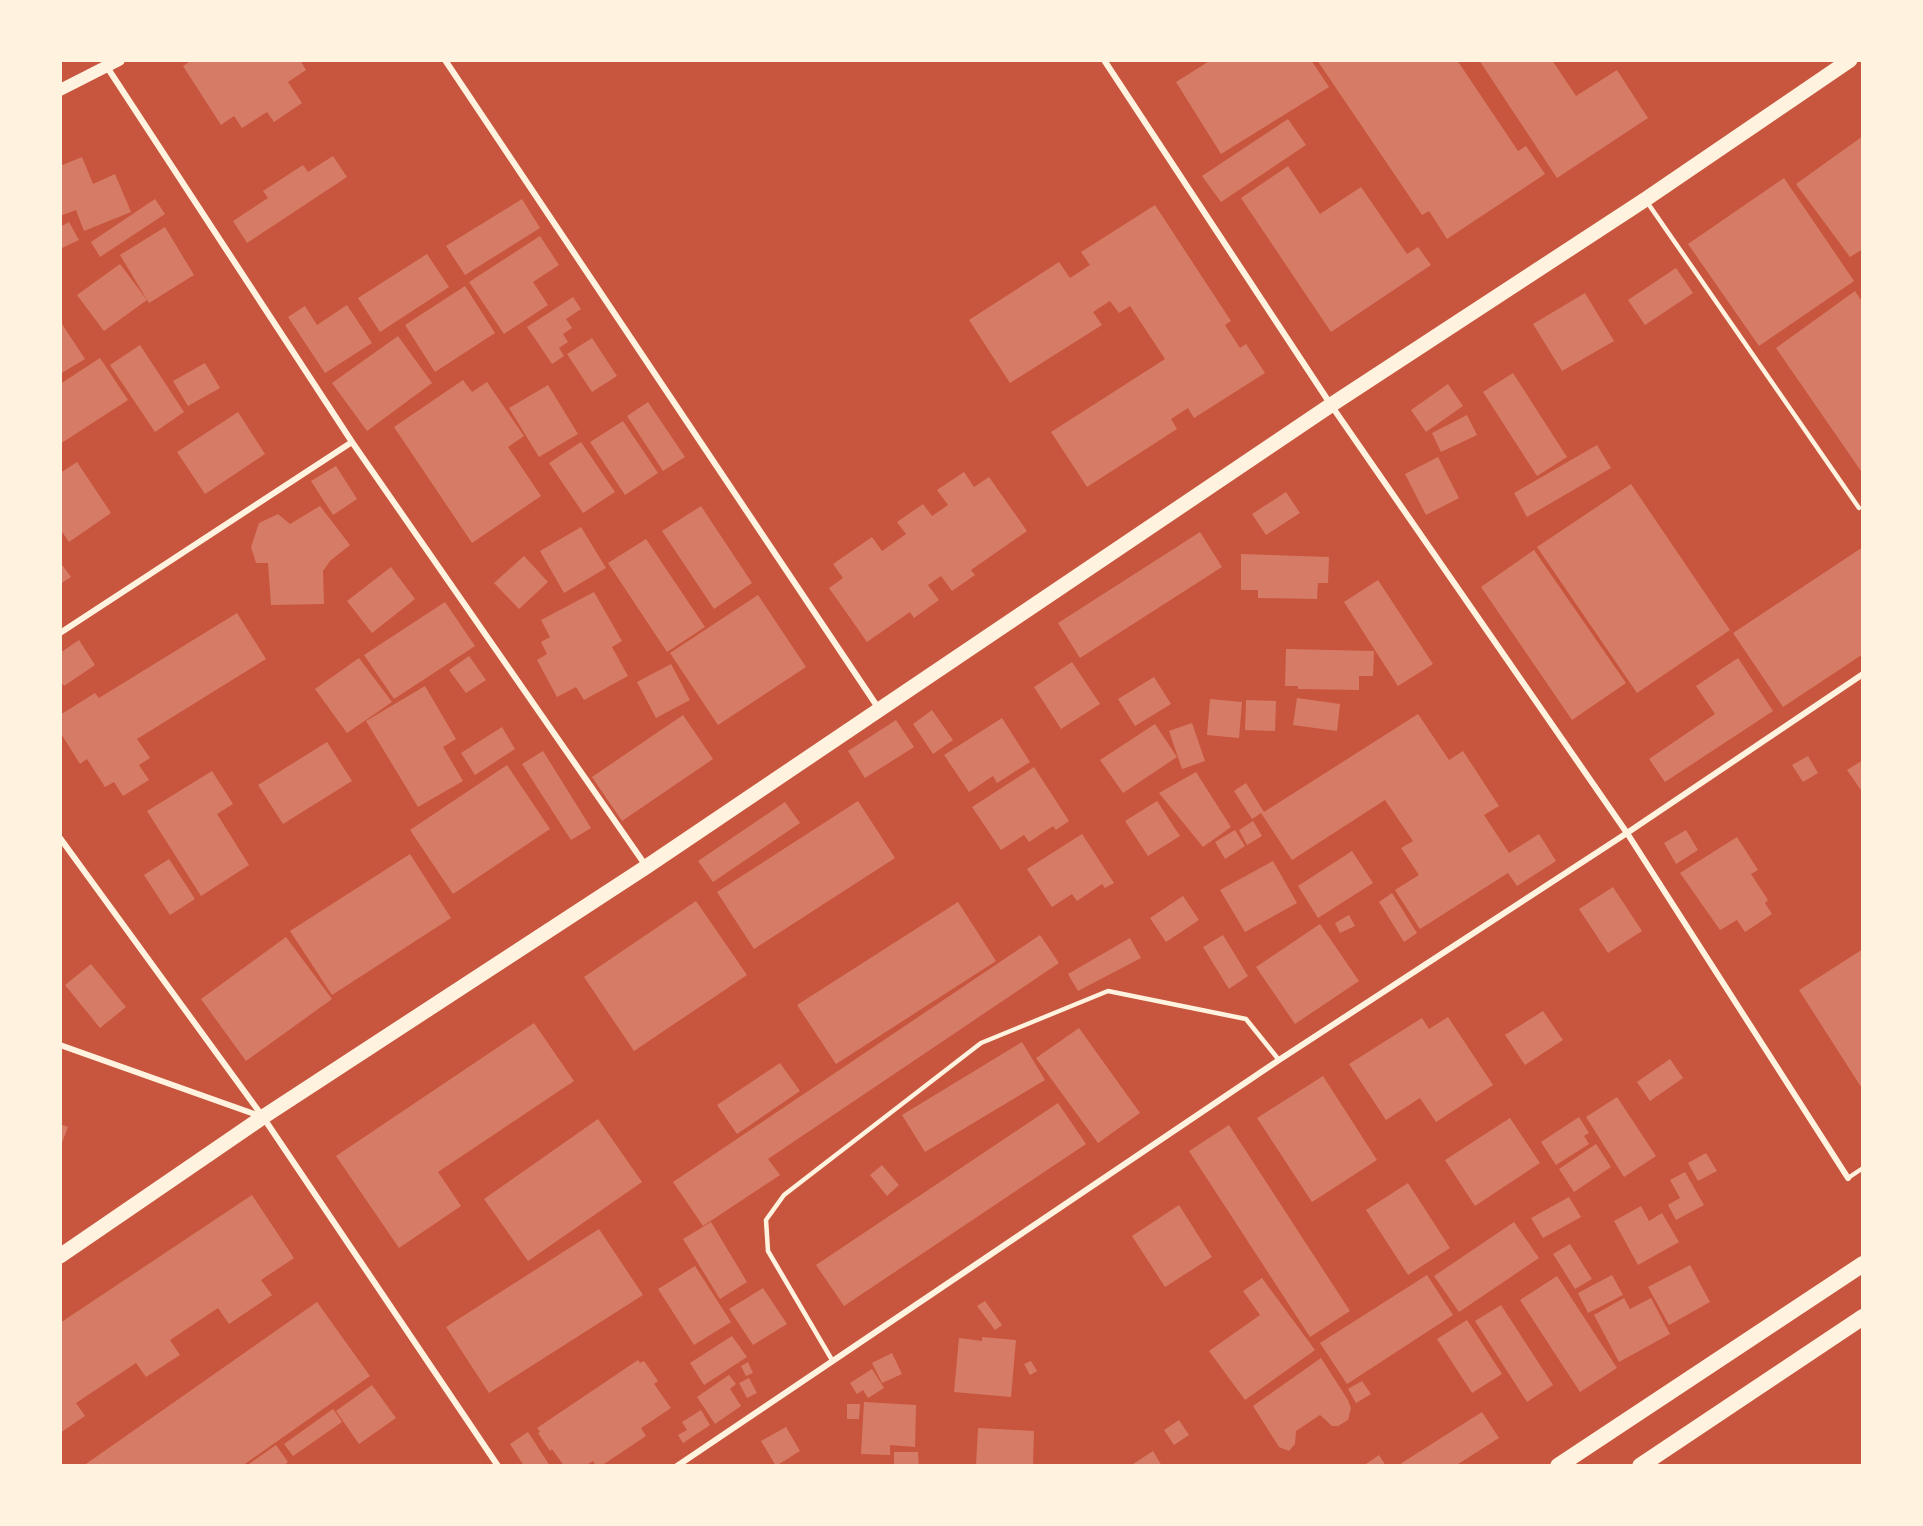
<!DOCTYPE html>
<html>
<head>
<meta charset="utf-8">
<style>
	body { margin:0 }
	#map { position:relative; width:1923px; height:1526px; overflow:hidden; background:#c8553d; font-family:Mulish,sans-serif }
	canvas { display:block }
	.frame { position:absolute; inset:0; border:62px solid #fff3e0; pointer-events:none }
</style>
</head>
<body>
<div id="map">
<canvas width="1923" height="1526"></canvas>
<div class="frame"></div>
</div>
<script>
const ctx = document.querySelector('canvas').getContext('2d');
ctx.lineJoin = 'round';
function paint(path, color) {
  ctx.fillStyle = color;
  ctx.fill(path, 'evenodd');
}
function trace(path, color, width, dash) {
  ctx.strokeStyle = color;
  ctx.lineWidth = width;
  ctx.lineCap = dash ? 'butt' : 'round';
  ctx.setLineDash(dash || []);
  ctx.stroke(path);
}
const building = new Path2D(`
	M192,60H300L306,70L288,82L302,103L274,122L267,112L242,128L234,116L221,125L183,66Z
	M1211,60H1311L1329,87L1221,154L1176,82Z
	M1317,60H1457L1518,151L1526,146L1545,174L1447,239L1429,211L1422,215Z
	M1479,60H1552L1576,96L1617,70L1648,118L1557,178Z
	M1288,119L1306,145L1221,202L1202,176Z
	M1863,136V249L1850,257L1796,184Z
	M333,156L347,177L247,243L233,221L268,198L263,191L303,165L308,172Z
	M82,157L93,184L115,174L131,212L84,231L76,210L60,216V166Z
	M1288,166L1320,214L1361,187L1407,254L1418,247L1431,265L1331,332L1241,198Z
	M1784,178L1854,281L1759,346L1688,244Z
	M155,199L165,214L100,257L91,242Z
	M522,199L540,228L465,275L446,246Z
	M1155,205L1231,321L1225,325L1240,348L1246,344L1265,373L1194,418L1188,408L1171,419L1177,429L1087,487L1051,432L1165,359L1130,306L1119,313L1110,301L1093,312L1102,325L1010,383L969,320L1059,262L1070,278L1090,265L1081,252Z
	M69,222L79,240L60,249V227Z
	M165,227L194,275L149,303L120,255Z
	M540,236L559,265L533,282L548,305L504,334L469,282Z
	M427,254L449,287L380,332L358,298Z
	M120,264L147,300L104,331L77,295Z
	M1676,268L1693,293L1645,325L1628,300Z
	M465,286L495,333L435,372L405,325Z
	M1855,291L1863,303V474L1776,348Z
	M1585,293L1614,341L1562,371L1533,324Z
	M573,297L581,309L566,319L572,328L563,334L568,342L559,348L564,356L552,364L527,327Z
	M347,305L372,343L325,373L288,317L305,306L317,325Z
	M60,321L85,359L60,374Z
	M398,336L432,383L367,431L332,383Z
	M592,338L617,376L592,392L567,354Z
	M140,345L184,412L155,432L110,365Z
	M100,358L128,400L60,444V384Z
	M205,363L220,388L188,406L173,381Z
	M1513,373L1567,457L1537,476L1483,392Z
	M463,380L472,392L487,382L524,436L508,447L541,496L472,543L394,427Z
	M1448,384L1463,406L1426,432L1411,410Z
	M548,385L578,434L539,457L509,408Z
	M648,402L685,457L663,471L627,416Z
	M238,412L265,454L205,494L177,452Z
	M1467,415L1477,435L1441,452L1432,433Z
	M623,421L658,473L625,495L590,442Z
	M581,442L615,492L583,513L549,463Z
	M1597,445L1611,468L1527,517L1514,493Z
	M1438,457L1459,498L1426,515L1405,474Z
	M77,462L111,513L69,542L60,529V473Z
	M336,466L357,499L333,515L311,481Z
	M964,472L974,487L989,477L1027,531L971,570L975,575L952,591L941,576L928,585L939,600L914,618L910,612L867,642L829,588L843,578L833,564L872,537L882,551L906,534L897,522L923,504L932,516L948,505L937,490Z
	M1631,484L1730,630L1637,693L1537,547Z
	M1286,492L1300,513L1266,535L1252,514Z
	M320,506L350,545L330,561L323,571L324,604L271,605L268,563H256L251,547L259,523L278,514L290,524Z
	M701,506L752,583L714,609L662,531Z
	M581,527L606,568L564,593L540,551Z
	M1200,532L1222,567L1080,658L1058,623Z
	M646,539L705,627L667,652L608,563Z
	M1863,547V654L1783,707L1733,633Z
	M1534,550L1626,683L1572,720L1481,587Z
	M1241,554L1329,557L1328,583H1318L1317,599L1258,598V590H1241Z
	M524,556L548,582L519,609L494,583Z
	M60,562L71,577L60,584Z
	M391,567L415,599L372,633L347,601Z
	M1378,580L1433,664L1398,686L1344,602Z
	M594,592L622,641L612,647L628,676L584,700L576,687L557,697L537,660L547,654L541,642L550,637L541,620Z
	M758,595L806,667L718,725L670,653Z
	M445,602L475,646L394,699L364,655Z
	M237,613L266,659L137,739L150,758L139,765L149,780L123,796L114,782L105,787L87,759L80,764L60,732V722L63,720L60,715L95,693L99,698Z
	M79,640L95,665L64,686L60,680V653Z
	M1286,649L1374,651L1373,676H1359V690L1298,689V686H1285Z
	M469,656L486,680L466,693L449,670Z
	M359,658L392,702L347,733L315,689Z
	M1738,658L1773,711L1665,782L1649,759L1715,714L1696,686Z
	M1072,662L1100,704L1061,729L1034,687Z
	M671,664L690,700L656,718L637,682Z
	M1154,677L1171,704L1135,726L1118,699Z
	M425,686L456,739L443,747L463,781L418,807L366,721Z
	M1297,698L1340,704L1337,731L1293,725Z
	M1210,699L1242,702L1239,738L1207,735Z
	M1246,700L1276,701L1275,731L1245,730Z
	M932,710L953,740L933,754L913,724Z
	M1418,714L1449,760L1463,751L1499,806L1484,815L1509,853L1539,834L1556,861L1517,886L1508,873L1420,929L1395,890L1419,875L1401,848L1413,841L1385,800L1292,860L1261,813L1252,819L1234,791L1246,783L1264,812Z
	M683,715L713,759L622,821L592,777Z
	M1002,718L1030,762L997,783L993,776L969,792L944,755Z
	M896,720L914,747L865,778L848,751Z
	M1192,723L1205,761L1182,769L1169,731Z
	M1155,724L1177,757L1123,793L1100,760Z
	M502,727L515,749L475,775L461,753Z
	M327,742L352,781L283,824L258,785Z
	M543,751L591,828L571,840L522,764Z
	M1808,756L1818,773L1803,782L1792,765Z
	M1863,760V793L1847,770Z
	M507,765L550,829L453,894L410,830Z
	M1034,767L1069,821L1056,830L1053,826L1029,842L1024,835L1001,850L972,807Z
	M212,771L233,804L217,814L249,865L201,896L147,811Z
	M1196,772L1231,827L1203,847L1159,793Z
	M858,801L895,858L754,949L717,892Z
	M1157,801L1180,836L1148,856L1125,821Z
	M785,802L800,823L713,882L698,861Z
	M1253,821L1262,836L1247,845L1239,830Z
	M1235,830L1245,846L1225,859L1215,842Z
	M1686,830L1698,850L1676,864L1664,843Z
	M1082,834L1114,883L1105,888L1102,884L1077,901L1072,894L1052,907L1027,869Z
	M1737,837L1758,870L1751,874L1768,900L1765,903L1772,914L1745,932L1737,920L1720,930L1680,873Z
	M1352,851L1373,883L1318,918L1298,886Z
	M410,854L451,918L332,995L290,931Z
	M169,859L195,899L170,915L144,875Z
	M1273,861L1297,903L1245,932L1220,890Z
	M1613,887L1642,931L1608,953L1579,909Z
	M1392,893L1417,933L1404,942L1379,902Z
	M1183,896L1199,920L1166,942L1150,918Z
	M696,901L747,975L634,1051L584,977Z
	M958,902L996,961L836,1064L797,1005Z
	M1349,915L1355,926L1340,933L1335,923Z
	M1320,924L1359,981L1295,1024L1256,967Z
	M1040,935L1059,963L768,1159L780,1175L703,1226L673,1182Z
	M1223,935L1248,976L1229,989L1203,947Z
	M286,937L332,999L246,1061L201,999Z
	M1130,938L1141,958L1078,991L1068,974Z
	M1863,949V1090L1799,990Z
	M91,964L126,1007L100,1028L65,985Z
	M1543,1011L1563,1040L1525,1065L1505,1035Z
	M1448,1017L1493,1085L1436,1122L1420,1098L1386,1120L1349,1064L1422,1018L1429,1029Z
	M534,1023L574,1081L438,1172L461,1206L399,1248L336,1156Z
	M1079,1028L1140,1113L1098,1143L1036,1058Z
	M1022,1042L1045,1080L925,1152L902,1115Z
	M1670,1059L1683,1078L1650,1101L1637,1082Z
	M780,1063L800,1091L737,1134L717,1105Z
	M1323,1076L1377,1160L1312,1202L1257,1118Z
	M1617,1097L1656,1156L1624,1177L1586,1117Z
	M1058,1103L1086,1144L844,1306L816,1265Z
	M1579,1117L1589,1133L1584,1136L1589,1144L1556,1165L1541,1142Z
	M1510,1118L1540,1163L1475,1206L1445,1160Z
	M598,1119L642,1182L528,1261L484,1199Z
	M60,1124L68,1127L60,1148Z
	M1229,1125L1350,1311L1310,1337L1189,1151Z
	M1596,1144L1611,1167L1574,1192L1559,1169Z
	M1706,1153L1717,1171L1698,1181L1688,1163Z
	M882,1165L899,1185L887,1196L870,1175Z
	M1685,1172L1704,1205L1676,1220L1668,1205L1680,1198L1670,1180Z
	M1408,1183L1450,1248L1408,1275L1366,1210Z
	M252,1195L294,1258L261,1280L272,1295L229,1324L218,1308L170,1340L180,1355L146,1377L136,1363L76,1403L85,1416L60,1433V1323Z
	M1569,1197L1581,1217L1543,1238L1531,1218Z
	M1179,1205L1212,1257L1165,1287L1132,1236Z
	M1641,1206L1649,1221L1662,1213L1679,1242L1638,1265L1614,1221Z
	M711,1222L747,1282L720,1299L683,1239Z
	M1514,1222L1539,1258L1459,1312L1434,1276Z
	M599,1229L643,1295L489,1393L446,1327Z
	M1570,1244L1592,1279L1575,1289L1553,1254Z
	M1690,1265L1710,1302L1669,1325L1648,1287Z
	M695,1266L731,1322L694,1345L658,1289Z
	M1427,1275L1453,1315L1347,1384L1320,1343Z
	M1612,1275L1623,1295L1588,1313L1578,1293Z
	M1557,1276L1617,1368L1580,1392L1520,1300Z
	M1262,1278L1315,1350L1245,1400L1209,1351L1260,1315L1243,1291Z
	M763,1288L787,1324L753,1345L729,1309Z
	M1624,1298L1630,1309L1651,1298L1670,1334L1619,1362L1594,1315Z
	M985,1301L1002,1325L995,1330L977,1306Z
	M317,1302L370,1376L242,1466H83Z
	M1501,1305L1553,1385L1527,1402L1475,1321Z
	M1467,1320L1502,1374L1472,1393L1437,1339Z
	M732,1336L747,1357L704,1385L690,1363Z
	M982,1337L1016,1340L1011,1397L954,1392L959,1338L982,1341Z
	M892,1353L902,1374L882,1383L872,1363Z
	M1321,1358L1348,1400L1351,1408L1348,1420L1338,1426H1332L1320,1415L1296,1431L1295,1444L1289,1451L1279,1447L1253,1406Z
	M638,1360L640,1363L644,1361L658,1381L654,1384L671,1408L641,1428L646,1436L601,1466H596L593,1461L585,1466H564L552,1449L550,1451L538,1433L540,1432L537,1428Z
	M1031,1361L1037,1371L1030,1375L1024,1364Z
	M748,1362L753,1373L746,1376L741,1366Z
	M872,1369L884,1388L868,1398L863,1390L857,1394L850,1383Z
	M729,1375L736,1384L730,1389L741,1406L715,1424L697,1397Z
	M749,1378L757,1393L747,1398L739,1383Z
	M1362,1381L1371,1394L1356,1403L1348,1389Z
	M372,1385L396,1418L359,1444L336,1411Z
	M864,1402L916,1405L915,1447L890,1445V1455L861,1454Z
	M847,1404H860L859,1419H847Z
	M333,1409L342,1422L293,1456L284,1444Z
	M701,1410L710,1425L683,1443L678,1435L687,1430L682,1422Z
	M1482,1412L1499,1438L1455,1466H1397Z
	M1179,1420L1189,1435L1174,1445L1164,1430Z
	M786,1427L800,1451L776,1466L761,1441Z
	M978,1428L1034,1431L1033,1466H976Z
	M528,1432L550,1466H524L510,1444Z
	M276,1445L288,1462L283,1466H246Z
	M1153,1451L1162,1466H1130Z
	M894,1452H918L919,1466H894Z
	M1379,1455L1386,1466H1363Z`);
const service = new Path2D(`
	M1647,202L1859,508
	M1848,1178L1863,1168
	M832,1360L768,1251L766,1220L784,1195L981,1043L1108,991L1246,1019L1279,1060`);
const minor = new Path2D(`
	M445,60L879,709
	M1104,60L1331,405L1627,833L1848,1178
	M107,67L352,442L646,866
	M60,633L352,442
	M60,838L263,1117L498,1466
	M60,1045L260,1116
	M677,1466L1279,1060L1627,833L1863,674`);
const secondary = new Path2D(`
	M60,90L119,60`);
const primary = new Path2D(`
	M60,1256L263,1117L646,867L1331,405L1646,199L1850,60`);
const trunk = new Path2D(`
	M1558,1466L1863,1264
	M1640,1466L1863,1317`);
paint(building, '#d67c66');
trace(service, '#fff3e0', 4.5);
trace(minor, '#fff3e0', 6);
trace(secondary, '#fff3e0', 12);
trace(primary, '#fff3e0', 15);
trace(trunk, '#fff3e0', 16);
</script>
</body>
</html>
